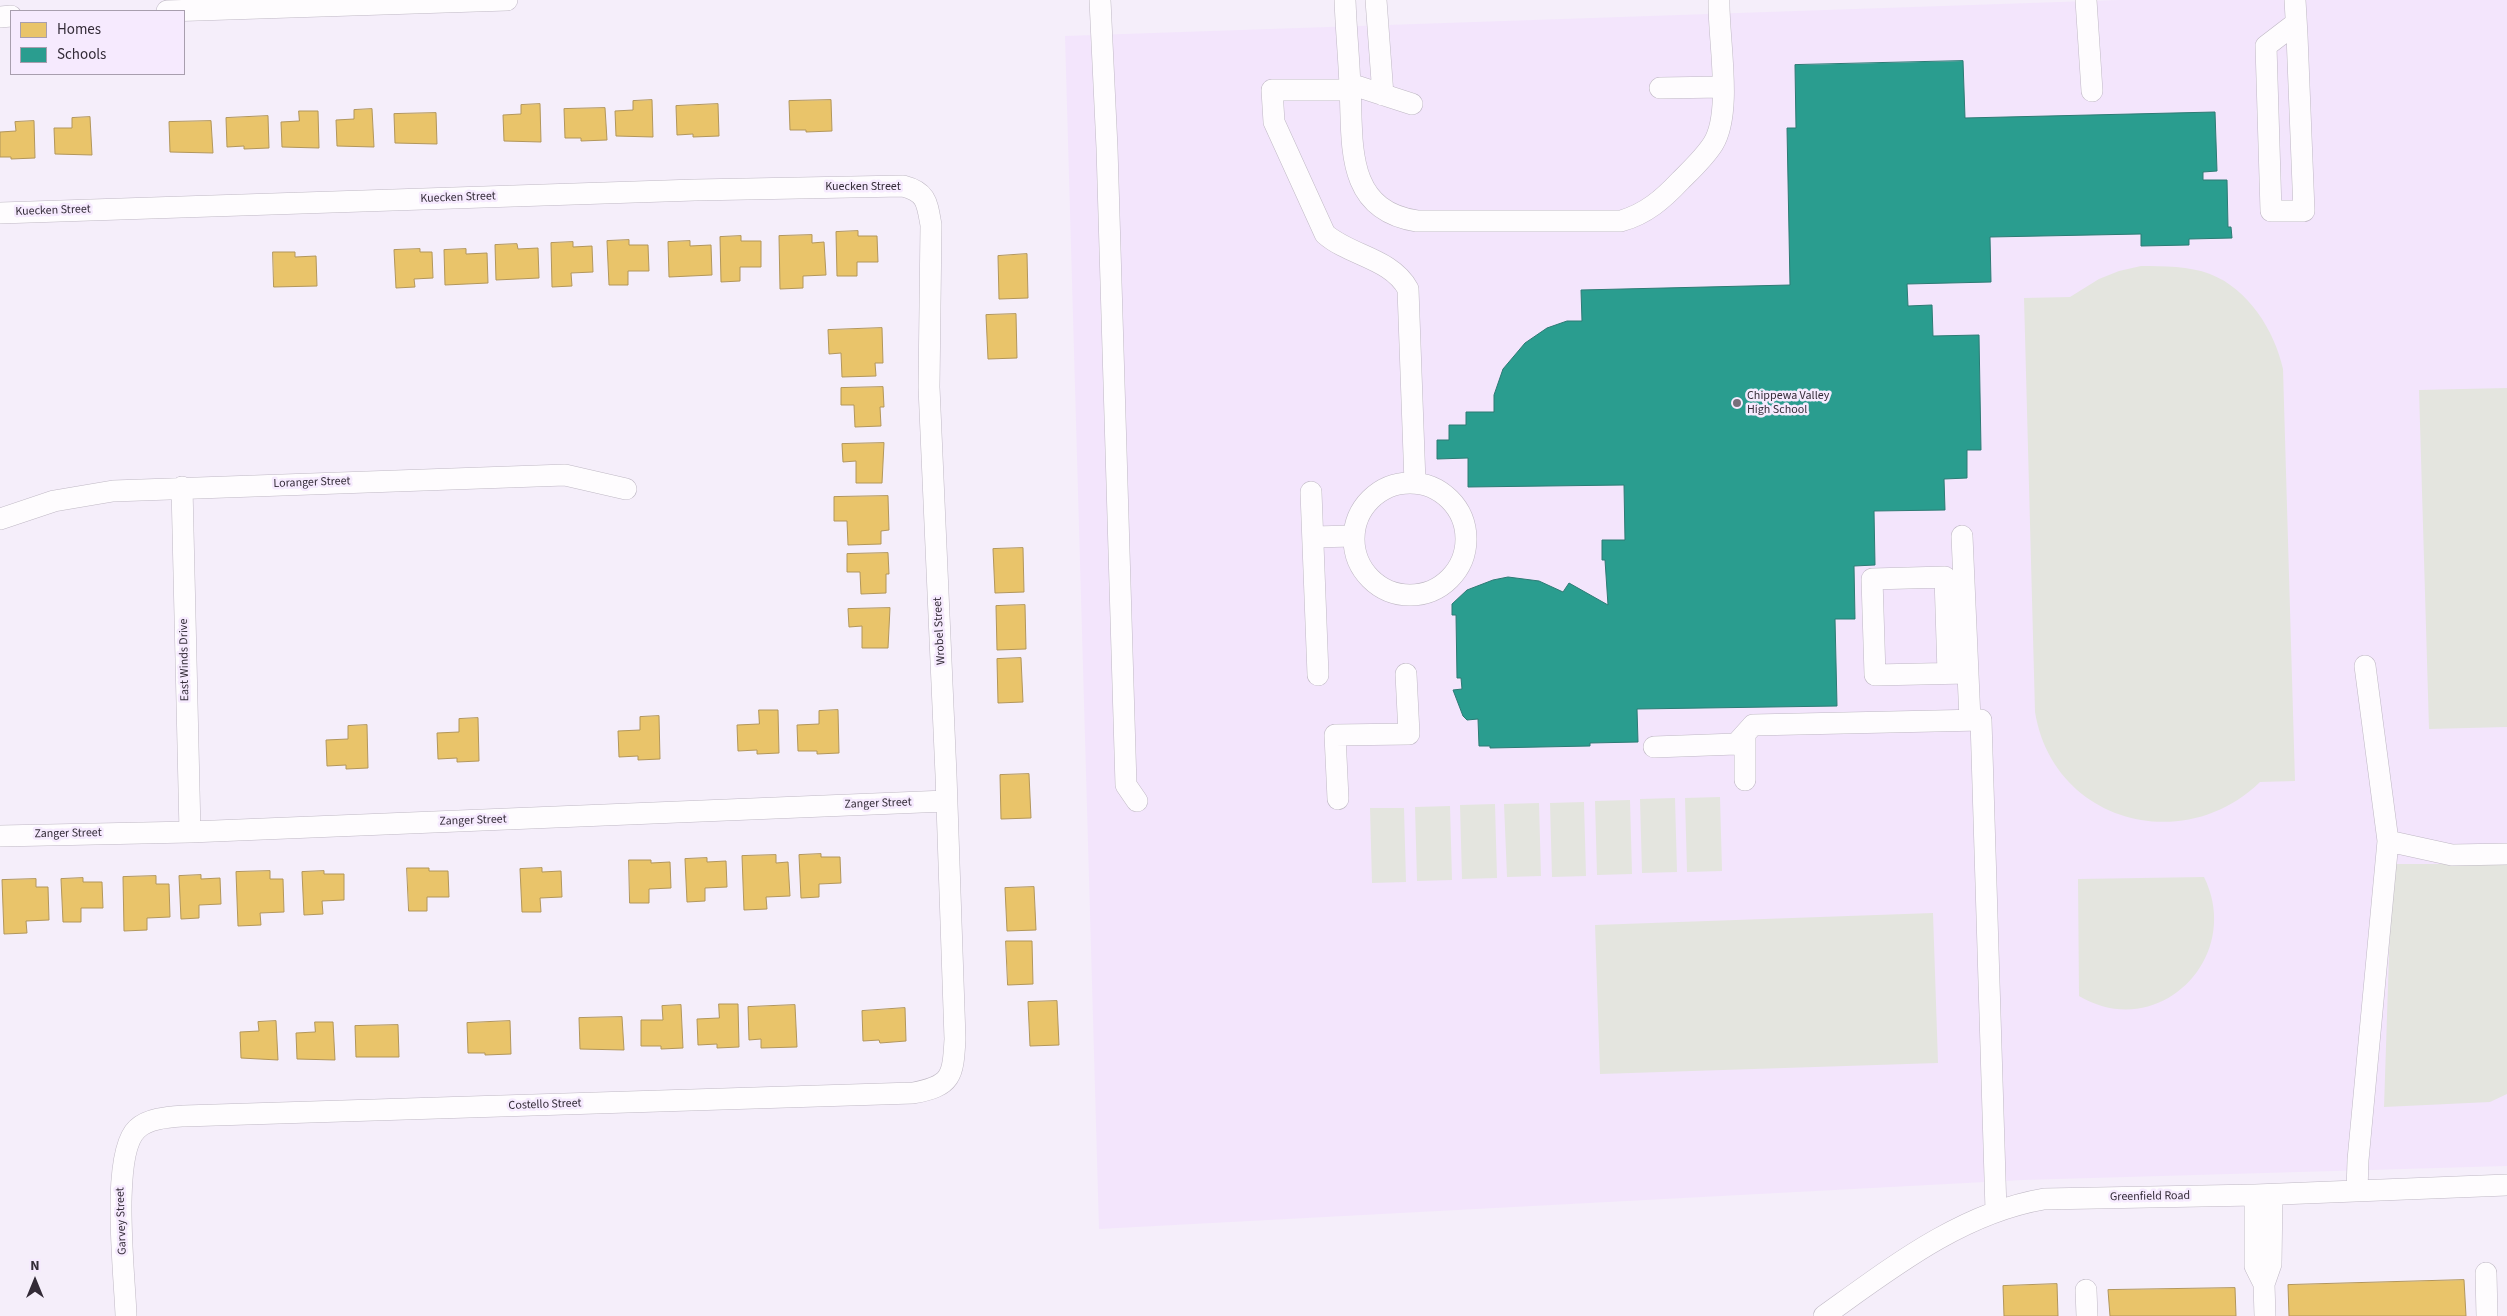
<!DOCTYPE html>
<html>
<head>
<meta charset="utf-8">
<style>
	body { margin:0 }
	#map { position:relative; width:2507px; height:1316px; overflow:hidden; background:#f5eefa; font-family:"Source Sans 3",sans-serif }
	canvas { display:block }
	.legend { position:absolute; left:10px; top:10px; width:175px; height:65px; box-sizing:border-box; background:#f6eafe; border:1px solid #a89eae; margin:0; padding:6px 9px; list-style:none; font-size:15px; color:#332b37 }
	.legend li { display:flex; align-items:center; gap:10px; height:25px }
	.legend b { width:25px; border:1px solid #a89eae }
	.north { position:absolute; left:10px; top:1256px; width:50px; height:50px; -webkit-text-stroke:4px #f6eafe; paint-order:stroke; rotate:0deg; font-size:14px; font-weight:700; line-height:20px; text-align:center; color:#332b37 }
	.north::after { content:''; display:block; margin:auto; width:18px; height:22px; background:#332b37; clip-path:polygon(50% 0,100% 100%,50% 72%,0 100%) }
</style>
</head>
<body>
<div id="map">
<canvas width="2507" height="1316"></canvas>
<ul class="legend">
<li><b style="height:14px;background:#e9c46a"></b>Homes</li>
<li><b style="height:14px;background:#2a9d8f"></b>Schools</li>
</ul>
<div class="north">N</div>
</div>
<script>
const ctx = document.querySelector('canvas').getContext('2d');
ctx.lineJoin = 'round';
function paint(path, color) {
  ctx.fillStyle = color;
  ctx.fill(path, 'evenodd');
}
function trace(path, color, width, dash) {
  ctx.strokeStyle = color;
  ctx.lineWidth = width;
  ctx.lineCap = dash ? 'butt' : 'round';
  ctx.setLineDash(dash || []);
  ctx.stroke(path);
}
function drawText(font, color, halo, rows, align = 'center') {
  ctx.font = font + ' "Source Sans 3",sans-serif';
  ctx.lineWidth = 5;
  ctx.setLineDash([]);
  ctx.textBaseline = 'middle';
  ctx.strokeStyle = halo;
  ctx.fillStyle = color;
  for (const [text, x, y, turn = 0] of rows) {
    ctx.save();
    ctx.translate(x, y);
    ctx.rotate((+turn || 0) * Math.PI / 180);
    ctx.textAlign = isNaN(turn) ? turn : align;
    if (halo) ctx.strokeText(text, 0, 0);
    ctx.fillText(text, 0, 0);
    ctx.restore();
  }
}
const built = new Path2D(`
	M2118,0H2507V1166L2023,1180L1099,1229L1065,36Z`);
const green = new Path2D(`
	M2141,266C2164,266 2189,266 2210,274C2249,289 2275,332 2283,369L2295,781L2260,782C2183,857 2053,822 2035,712L2024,298L2070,297L2099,279L2119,271Z
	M2507,388V727L2429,729L2419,390Z
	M1720,797L1722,871L1687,872L1685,798Z
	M1675,798L1677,872L1642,873L1640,799Z
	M1630,800L1632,874L1597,875L1595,801Z
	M1584,802L1586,876L1552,877L1550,803Z
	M1539,803L1541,876L1507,877L1504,804Z
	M1495,804L1497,878L1462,879L1460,805Z
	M1450,806L1452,880L1417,881L1415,807Z
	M1370,808H1404L1406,882L1372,883Z
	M2392,864H2507V1094L2490,1102L2384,1107Z
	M2204,877C2244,958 2158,1043 2079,996L2078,879Z
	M1933,913L1938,1063L1600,1074L1595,925Z`);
const homes = new Path2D(`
	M652,100L653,137L616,136L615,111L633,110V101Z
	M831,100L832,131L806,132V130H790L789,101Z
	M540,104L541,142L504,141L503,115L521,114V105Z
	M718,104L719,136L693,137V134L677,135L676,106Z
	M605,108L607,140L581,141V138H565L564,109Z
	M372,109L374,147L337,146L336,120L354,119V110Z
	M299,111H318L319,148L282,147L281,122L299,121Z
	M436,113L437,144L395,143L394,114Z
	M268,116L269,148L244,149V146L227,147L226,118Z
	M90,117L92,155L55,154L54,128H72V118Z
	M34,121L35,158L11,159V157H0V132L16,131L15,122Z
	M211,121L213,153L170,152L169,122Z
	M858,231V236H877L878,262H857V276H837L836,232Z
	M812,235V243L824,242L826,275L803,276V288L780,289L779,236Z
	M741,236V241H761V267H740V281L721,282L720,237Z
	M629,240V245H648L649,271H628V285H609L607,241Z
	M690,241V246L711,245L712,275L669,277L668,242Z
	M573,242V247L592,246L593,272L571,273L572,286L552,287L551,243Z
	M517,244L518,249L538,248L539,278L496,280L495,245Z
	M420,249V252H432L433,278L414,279L415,287L396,288L394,250Z
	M466,249V254L487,253L488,283L445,285L444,250Z
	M273,252H295V257L316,256L317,286L274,287Z
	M1027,254L1028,298L999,299L998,256Z
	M1016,314L1017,358L988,359L986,315Z
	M882,328L883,363H875L876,376L842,377L841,353L829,354L828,330Z
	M883,387L884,407H880L881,426L855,427L854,405H841V388Z
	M884,443L882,483H856V461L843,462L842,444Z
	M888,496L889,530L881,531V544L848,545L847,521H834V497Z
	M1023,548L1024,592L995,593L993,549Z
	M888,553L889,574H886V593L861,594L860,572H847V554Z
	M1025,605L1026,649L997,650L996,606Z
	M890,608L888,648H862V626L849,627L848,609Z
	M1021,658L1023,702L998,703L997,659Z
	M759,710H778L779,753L757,754V750L738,751L737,725L759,724Z
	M838,710L839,753L817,754V751H798L797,725L819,724V711Z
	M659,716L660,759L638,760V756L619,757L618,731L640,730V717Z
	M478,718L479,761L457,762V758L438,759L437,733L459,732V719Z
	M367,725L368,768L346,769V765L327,766L326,740L348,739V726Z
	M1029,774L1031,818L1001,819L1000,775Z
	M821,854V857H840L841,883L819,884V897L801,898L799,855Z
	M776,855V863L788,862L790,896L766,897L767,909L744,910L742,856Z
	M707,858V862L726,861L727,887L705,888V901L687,902L685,859Z
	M629,860H651V863L670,862L671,888L649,889V903H630Z
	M407,868H429V871H448L449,897H427V911H409Z
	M542,868V872L561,871L562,897L540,898L541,912H522L520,869Z
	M270,871V879H283L284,912L260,913L261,925L238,926L236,872Z
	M324,871V874H344V900L322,901L323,914L304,915L302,872Z
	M201,875V879L220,878L221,904L199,905V918L181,919L179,876Z
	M156,876V884H169L170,917L147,918V930L124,931L123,877Z
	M83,878V882H102L103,908H81V922H63L61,879Z
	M36,879V887H48L49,920L26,921L27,933L4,934L2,880Z
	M1034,887L1036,930L1007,931L1005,888Z
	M1006,941H1032L1033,984L1008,985Z
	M1057,1001L1059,1045L1030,1046L1028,1002Z
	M719,1004H738L739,1047L717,1048V1044L698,1045L697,1019L719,1018Z
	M681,1005L683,1048L661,1049V1046H641V1020H663L662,1006Z
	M795,1005L797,1047L761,1048V1039L749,1040L748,1007Z
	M905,1008L906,1041L880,1043L879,1040L863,1041L862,1011Z
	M622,1017L624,1050L580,1049L579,1018Z
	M276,1021L278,1060L241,1058L240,1032L259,1031L258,1022Z
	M510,1021L511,1054L485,1055V1053H468L467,1023Z
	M315,1022H333L335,1060L297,1059L296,1033L315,1032Z
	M398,1025L399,1057H356L355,1026Z
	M2464,1280L2466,1316H2289L2288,1285Z
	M2057,1284L2058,1316H2004L2003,1286Z
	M2235,1288L2236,1316H2110L2108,1290Z`);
const schools = new Path2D(`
	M1963,61L1965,118L2215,112L2217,171L2203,172V180H2227L2228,227H2231L2232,238L2189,239V245L2141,246V234L1990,237L1991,282L1907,284L1908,306L1932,305L1933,336L1979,335L1981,450H1967V478L1944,479L1945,510L1874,511L1875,565L1854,566L1855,619H1835L1837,706L1637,709L1638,742L1590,743V746L1490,748V746H1479L1478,719L1467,720L1463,716L1453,690L1462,689L1461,678H1457L1456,615H1452V604L1467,590L1493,580L1508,577L1539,581L1563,592L1569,583L1608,605L1605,560H1602V540H1625L1624,485L1468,487V458L1437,459V440H1449V425H1466V412H1494V395L1503,369L1525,343L1547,328L1567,321H1582L1581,290L1790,285L1787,128H1796L1795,65Z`);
const minor = new Path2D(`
	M1100,0L1107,148L1126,785L1137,801
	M1345,0C1346,29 1349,58 1350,87C1353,143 1344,210 1417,221H1621C1646,214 1663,199 1680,181C1692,169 1704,158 1713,144C1733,112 1718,38 1719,0
	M1376,0L1383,95
	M2086,0L2092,91
	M2295,0L2297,35L2304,211H2271L2266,46L2296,23
	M167,11L507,0
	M0,17L11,16
	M1350,84L1412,104
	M1660,88L1723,87
	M1350,90H1272L1274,122L1325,234C1350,256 1391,258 1408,289L1415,483
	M0,213L695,190L903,186C927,192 927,203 931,225L929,387L946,775L955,1039C953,1076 952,1086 913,1093L184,1116C170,1117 148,1118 137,1129C110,1154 125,1278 126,1316
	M1354 539a56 56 0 1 1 112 0a56 56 0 1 1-112 0Z
	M182,487L190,832
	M1311,492L1318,675
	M0,519L54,501L113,491L565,475L626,489
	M1962,536L1970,720
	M1313,537L1353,536
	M1948,673L1945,577L1872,579L1875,675L1967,673
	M1745,735V780
	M1654,747L1736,744L1753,725L1981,720L1996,1211
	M1338,799L1335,735L1409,734L1406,674
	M0,836L190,832L946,801
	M2388,841L2452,855L2507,854
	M2357,1191L2358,1160L2388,841L2365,666
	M2255,1195V1266L2264,1284L2271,1264L2272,1195
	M2486,1273L2487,1316
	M2264,1284L2265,1316
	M2086,1290L2087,1316
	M1824,1316C1891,1268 1961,1213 2044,1199L2255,1195L2507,1185`);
const markers = [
	[1737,403,5,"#776f7b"]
];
const streetNames = [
	["Kuecken Street",863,187],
	["Kuecken Street",458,198,-2],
	["Kuecken Street",53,211,-2],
	["Loranger Street",312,483,-2],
	["Wrobel Street",940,631,-93],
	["East Winds Drive",185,660,-91],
	["Zanger Street",878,804,-2],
	["Zanger Street",473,821,-2],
	["Zanger Street",68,834,-1],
	["Costello Street",545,1105,-2],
	["Greenfield Road",2150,1197,-1],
	["Garvey Street",122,1221,-92]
];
const poiNames = [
	["Chippewa Valley",1747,396],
	["High School",1747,410]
];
paint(built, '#f3e5fc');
paint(green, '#e4e5df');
paint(homes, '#e9c46a');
trace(homes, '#b2965b', 1);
paint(schools, '#2a9d8f');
trace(schools, '#2d7b75', 1);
trace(minor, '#bfb8c4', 22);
trace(minor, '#fefcfe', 21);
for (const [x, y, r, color] of markers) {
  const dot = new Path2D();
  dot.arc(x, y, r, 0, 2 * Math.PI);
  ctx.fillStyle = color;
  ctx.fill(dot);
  trace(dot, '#f6eafe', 2);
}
drawText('12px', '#332b37', '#f6eafe', streetNames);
drawText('12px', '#332b37', '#f6eafe', poiNames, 'left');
</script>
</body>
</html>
